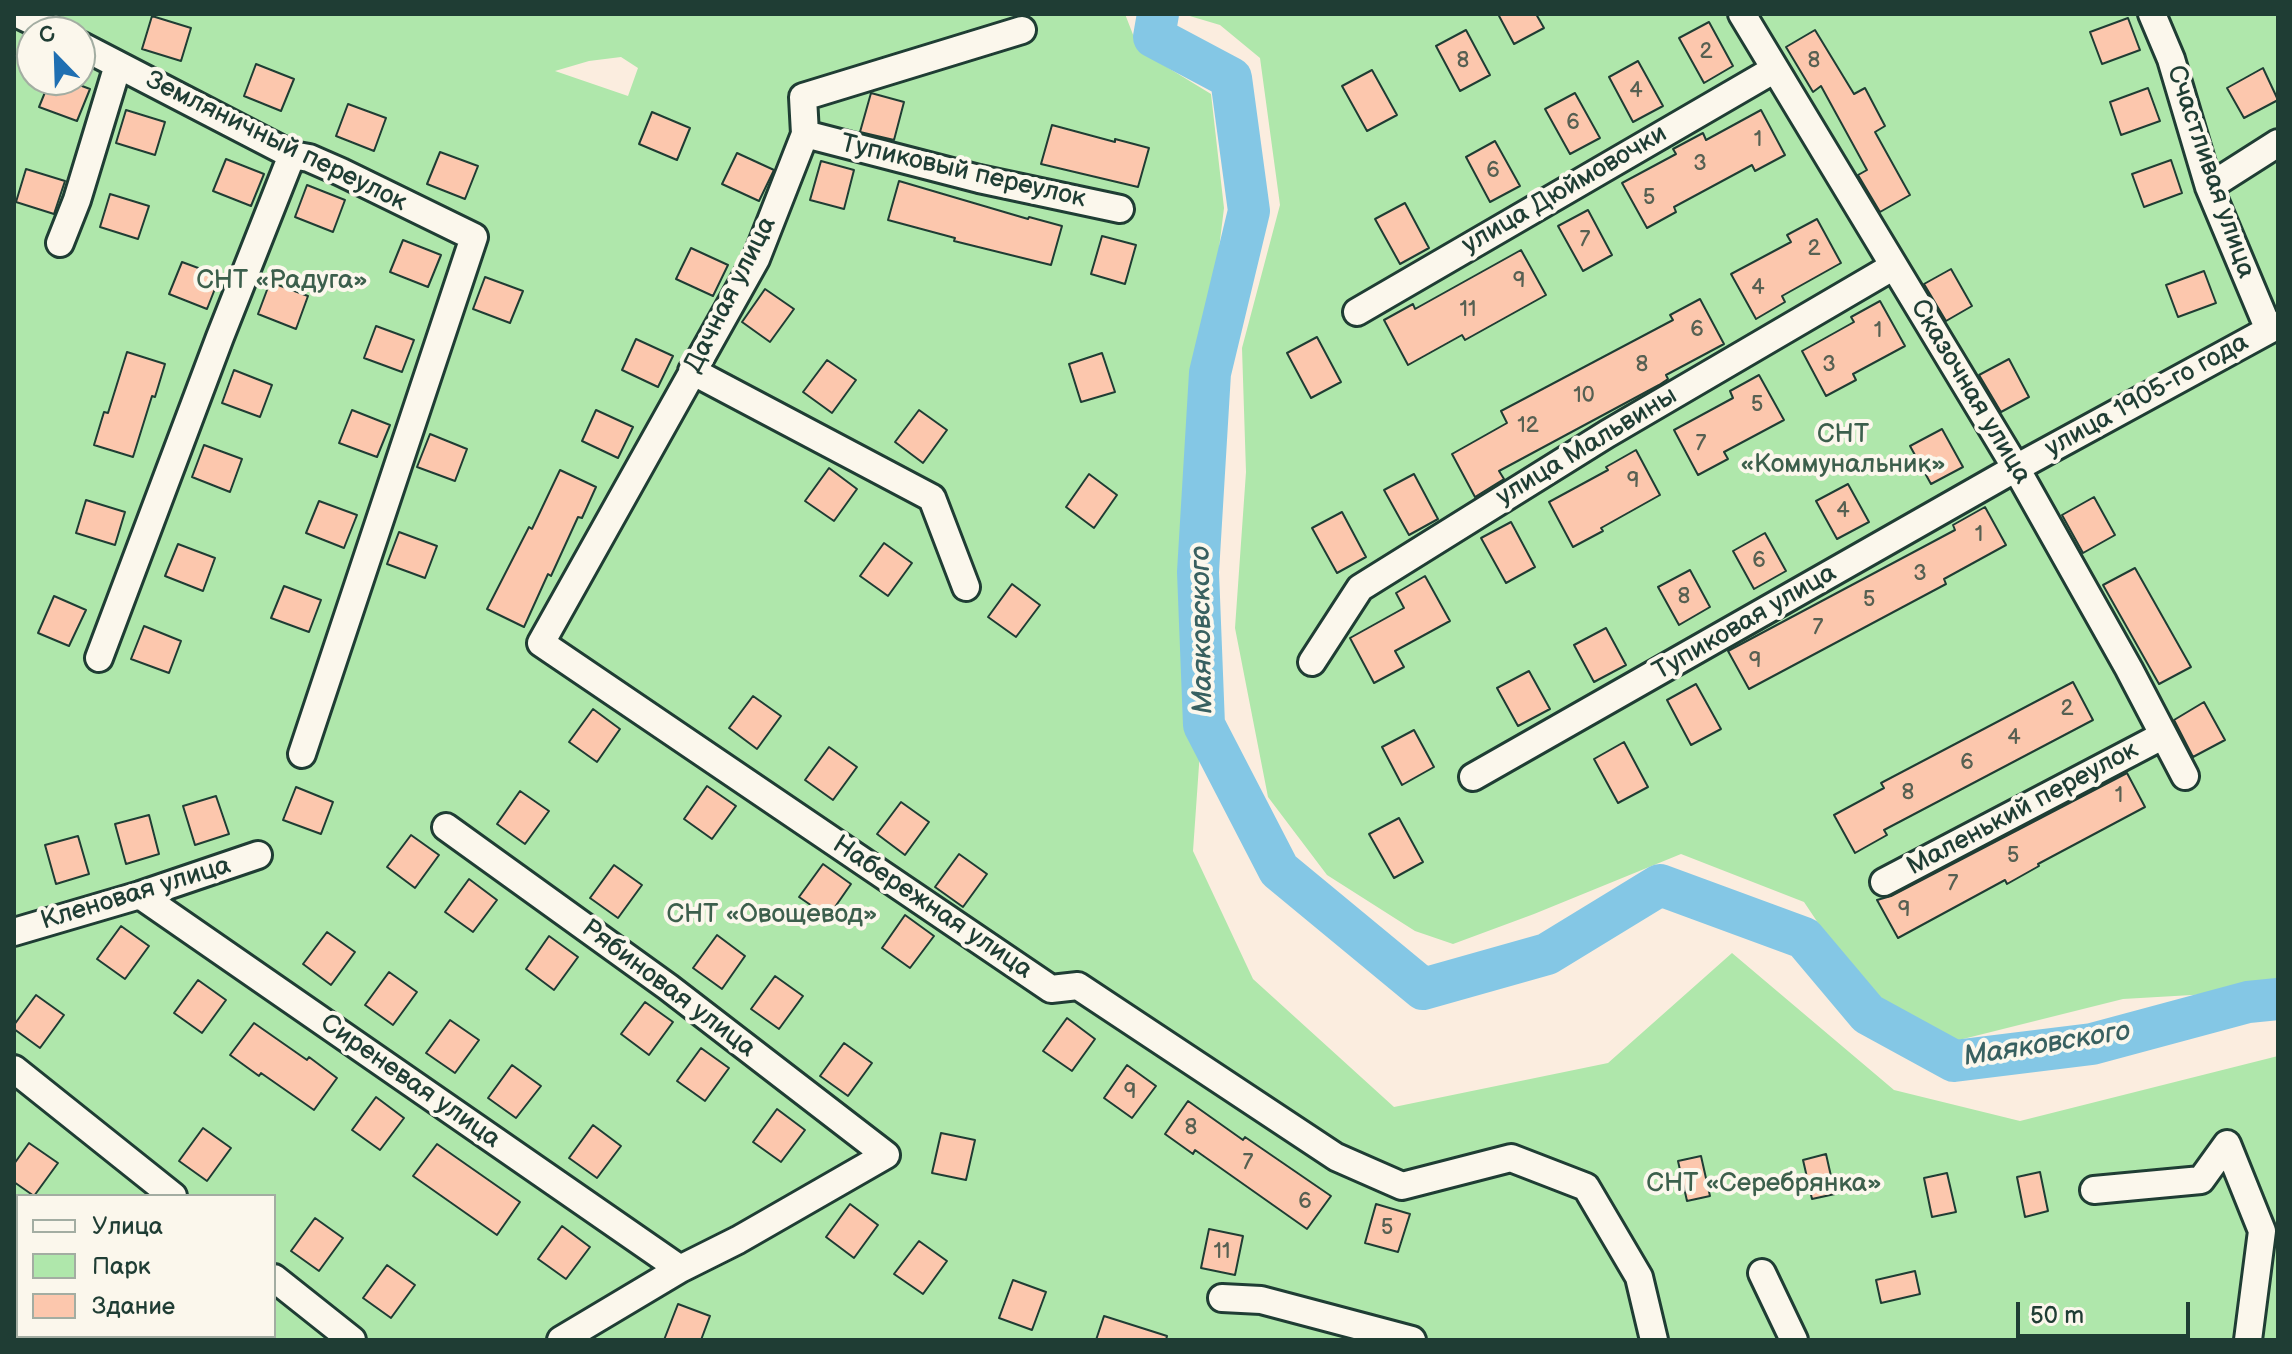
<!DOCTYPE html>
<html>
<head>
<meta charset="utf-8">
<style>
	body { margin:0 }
	#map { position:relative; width:2292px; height:1354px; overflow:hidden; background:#fbeddf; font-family:"Balsamiq Sans",sans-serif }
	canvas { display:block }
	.frame { position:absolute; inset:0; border:16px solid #1f3d34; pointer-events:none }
	.legend { position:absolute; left:16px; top:1194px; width:260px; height:144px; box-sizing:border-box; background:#fbf7ec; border:2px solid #a3ada2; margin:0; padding:10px 14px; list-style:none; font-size:24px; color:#1f3d34 }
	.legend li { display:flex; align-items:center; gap:16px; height:40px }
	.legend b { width:40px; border:2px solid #a3ada2 }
	.north { position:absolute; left:16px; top:16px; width:80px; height:80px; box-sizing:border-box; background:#fbf7ec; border:2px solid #a3ada2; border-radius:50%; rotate:337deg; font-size:22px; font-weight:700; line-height:32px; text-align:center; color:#1f3d34 }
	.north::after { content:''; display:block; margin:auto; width:28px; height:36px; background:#1f6fb2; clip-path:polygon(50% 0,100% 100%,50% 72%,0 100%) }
	.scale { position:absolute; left:2016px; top:1302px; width:174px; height:36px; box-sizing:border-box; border:4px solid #1f3d34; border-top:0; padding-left:10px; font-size:24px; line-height:28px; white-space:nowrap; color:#1f3d34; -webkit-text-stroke:6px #fbf7ec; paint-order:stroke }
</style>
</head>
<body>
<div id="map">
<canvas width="2292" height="1354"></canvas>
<div class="frame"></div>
<ul class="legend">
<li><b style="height:10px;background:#fbf7ec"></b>Улица</li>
<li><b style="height:22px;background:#afe7ab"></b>Парк</li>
<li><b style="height:22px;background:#fcc7ad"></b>Здание</li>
</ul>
<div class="north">С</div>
<div class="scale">50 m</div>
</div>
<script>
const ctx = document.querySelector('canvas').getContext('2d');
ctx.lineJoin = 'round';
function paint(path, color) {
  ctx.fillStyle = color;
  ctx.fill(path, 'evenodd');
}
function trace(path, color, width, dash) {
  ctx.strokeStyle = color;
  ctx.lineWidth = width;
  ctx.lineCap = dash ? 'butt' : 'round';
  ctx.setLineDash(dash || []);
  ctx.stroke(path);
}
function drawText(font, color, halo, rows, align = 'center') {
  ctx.font = font + ' "Balsamiq Sans",sans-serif';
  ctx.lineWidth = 8;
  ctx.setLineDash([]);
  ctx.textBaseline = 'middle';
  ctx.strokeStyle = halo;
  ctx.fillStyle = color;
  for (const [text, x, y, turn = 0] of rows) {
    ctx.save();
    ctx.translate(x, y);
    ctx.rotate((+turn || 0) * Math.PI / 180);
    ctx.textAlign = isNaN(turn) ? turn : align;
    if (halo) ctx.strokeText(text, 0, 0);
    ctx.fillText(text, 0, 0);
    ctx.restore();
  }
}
const green = new Path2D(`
	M14,14H1125L1139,50L1211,94L1224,208L1185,524L1200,623V751L1193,851L1253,979L1394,1107L1608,1063L1732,953L1894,1090L2020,1121L2278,1056V1340H14ZM32,32H80V80H32ZM621,57L638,68L628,96L555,71L589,61ZM18,1196H274V1336H18Z
	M2278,14V990L2123,999L1951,1042L1861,987L1804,902L1681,854L1534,914L1453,944L1415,931L1327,875L1268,797L1235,628L1246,472L1242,348L1280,205L1260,58L1220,25L1183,14Z`);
const river = new Path2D(`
	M1158,14L1154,37L1231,78L1249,211L1210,373L1198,572L1204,725L1279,870L1423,989L1547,954L1660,885L1804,938L1868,1014L1954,1061L2092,1044L2248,1002L2278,999`);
const building = new Path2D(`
	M1498,14H1536L1544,28L1514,44Z
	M152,16L191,28L181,61L142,49Z
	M2128,18L2140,50L2102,64L2090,32Z
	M1709,22L1733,66L1704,83L1679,38Z
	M1466,30L1490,75L1460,91L1436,46Z
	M1815,30L1854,94L1865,88L1885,126L1875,132L1910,195L1880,212L1858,175L1867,170L1821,86L1813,92L1786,47Z
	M1638,61L1663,106L1633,122L1609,77Z
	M256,64L294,79L281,111L244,96Z
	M2263,68L2278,100L2244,118L2227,88Z
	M1372,70L1397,115L1367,131L1342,86Z
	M50,80H66L90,89L77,121L39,107Z
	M2148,88L2160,121L2121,135L2110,102Z
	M871,93L904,102L894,140L860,132Z
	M1575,93L1600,138L1570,154L1545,109Z
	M348,104L386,118L374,151L336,136Z
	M126,110L165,122L155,155L116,143Z
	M1761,110L1785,155L1755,171L1752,165L1674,207L1676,212L1647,228L1622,183L1676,154L1673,149L1703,133L1706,140Z
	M652,112L690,128L677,160L639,144Z
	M1052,125L1115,142V139L1149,148L1138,187L1041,164Z
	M1495,141L1520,186L1490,202L1466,157Z
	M440,152L478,166L465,199L427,184Z
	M737,153L774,170L759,201L722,184Z
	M226,159L264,174L251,206L213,191Z
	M2171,160L2182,193L2144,207L2132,174Z
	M821,161L854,170L844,209L810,200Z
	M26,169L65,181L54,214L16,202Z
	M899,181L1028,219L1029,217L1062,226L1051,265L954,241L955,238L888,220Z
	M307,185L345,200L333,232L295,217Z
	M110,194L149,206L138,239L100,227Z
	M1405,203L1429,248L1400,264L1375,219Z
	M1588,210L1612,255L1583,271L1558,226Z
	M1817,219L1841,263L1782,296L1785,302L1756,319L1731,274L1791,242L1787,235Z
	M1102,236L1136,245L1125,284L1091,274Z
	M403,240L441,255L428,287L390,272Z
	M691,248L728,265L713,296L676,279Z
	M1521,250L1546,295L1465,340L1462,335L1408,365L1384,320L1413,304L1415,309Z
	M182,262L220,276L207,309L169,294Z
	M1951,269L1972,306L1946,321L1924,284Z
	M2204,271L2216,303L2178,317L2166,285Z
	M485,277L523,291L510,323L473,309Z
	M270,282L308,296L296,329L258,314Z
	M765,289L794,309L770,342L742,322Z
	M1700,299L1724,344L1666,375L1668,379L1659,385L1499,471L1504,479L1475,497L1452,454L1507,423L1501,411L1673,320L1670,315Z
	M1880,301L1905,346L1853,374L1856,380L1826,396L1802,351L1854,322L1851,317Z
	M376,326L414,340L402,372L364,358Z
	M1317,337L1341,382L1311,398L1287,353Z
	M636,339L673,356L658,387L622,370Z
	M127,352L165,364L155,397L152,396L133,457L94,445L104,412L108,413Z
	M1102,353L1115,392L1081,402L1069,364Z
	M2009,359L2029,397L2001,412L1979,375Z
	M827,360L856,380L832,413L803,392Z
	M234,370L272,385L260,417L222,403Z
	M1759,375L1784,420L1724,452L1728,459L1698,475L1674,430L1733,398L1730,391Z
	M352,410L390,425L377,457L339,443Z
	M596,410L633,427L618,458L582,441Z
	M919,410L947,430L923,463L895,442Z
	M1942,429L1963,467L1931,484L1910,446Z
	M430,434L467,449L455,481L417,467Z
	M204,445L242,459L230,492L192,477Z
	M1636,450L1660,495L1601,528L1603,531L1573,547L1549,502L1608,470L1606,467Z
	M829,468L857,489L834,521L805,501Z
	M560,470L596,487L582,518L578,517L551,576L548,574L524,627L487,609L529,527L532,529Z
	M1089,474L1117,495L1094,528L1066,507Z
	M1414,474L1438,519L1409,535L1384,490Z
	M1848,484L1869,522L1837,539L1816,501Z
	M2094,497L2115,535L2083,553L2062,515Z
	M86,500L125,512L115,545L76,533Z
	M319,501L357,515L344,548L306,533Z
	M1985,507L2006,545L1944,579L1946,584L1749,689L1728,651L1955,530L1953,525Z
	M1342,512L1366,557L1337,573L1312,528Z
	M1511,522L1535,567L1506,583L1481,538Z
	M399,532L437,546L425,578L387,564Z
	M1765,533L1786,571L1754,589L1733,551Z
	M884,543L912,563L888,596L860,576Z
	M178,544L215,558L203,591L165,576Z
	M2135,568L2191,667L2159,684L2103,585Z
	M1690,570L1710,607L1679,625L1658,587Z
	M1425,576L1450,621L1395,651L1404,667L1374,683L1350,638L1404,608L1396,593Z
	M1012,584L1040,605L1016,637L988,617Z
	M284,586L321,600L309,632L271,618Z
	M54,596L86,610L69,646L38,633Z
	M144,626L181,641L169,673L131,659Z
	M1606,628L1626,665L1594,682L1574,645Z
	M1529,671L1550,709L1518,726L1497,688Z
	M2073,682L2093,720L1884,830L1887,835L1855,853L1834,815L1884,788L1881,783Z
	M1696,684L1721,729L1691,745L1667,700Z
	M753,696L781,716L757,749L729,728Z
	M2204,702L2225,740L2193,757L2174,720Z
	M593,709L620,729L597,762L569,742Z
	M1414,730L1434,767L1402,785L1382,747Z
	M1624,742L1648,787L1618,803L1594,759Z
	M829,747L857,767L833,800L805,780Z
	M2127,773L2145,807L2038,864L2039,866L2007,884L2005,880L1898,938L1877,900L1891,896Z
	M707,786L736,806L712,839L684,819Z
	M296,787L333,802L321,834L283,820Z
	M520,791L549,811L525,844L497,824Z
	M216,796L229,834L195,845L183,806Z
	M901,802L929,822L905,855L877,834Z
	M149,815L159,854L126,864L115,824Z
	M1399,818L1423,862L1394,878L1369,834Z
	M411,835L439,855L415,888L387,867Z
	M78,836L89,874L56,884L45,845Z
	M959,854L987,874L963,907L935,887Z
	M823,864L851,884L828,917L799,897Z
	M614,865L642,885L618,918L590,898Z
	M469,879L497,900L473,932L445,912Z
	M905,915L934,936L910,968L882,948Z
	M121,926L149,946L125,979L97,959Z
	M327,932L355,952L331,985L303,964Z
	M717,935L745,956L722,989L693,968Z
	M549,936L578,957L554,990L526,969Z
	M389,972L417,992L393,1025L365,1005Z
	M775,976L803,996L779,1029L751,1009Z
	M198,980L226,1000L202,1033L174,1013Z
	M36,995L64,1015L40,1048L14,1029V1025Z
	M645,1002L673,1022L649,1055L621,1034Z
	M1067,1018L1095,1039L1072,1071L1043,1051Z
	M450,1020L479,1040L455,1073L426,1053Z
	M254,1023L307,1060L309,1057L337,1078L314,1110L261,1073L259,1076L230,1055Z
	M844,1043L872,1063L848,1096L820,1076Z
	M701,1048L729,1068L705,1101L677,1081Z
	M512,1065L541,1086L516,1118L488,1098Z
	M1127,1065L1156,1086L1132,1118L1104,1098Z
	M376,1097L404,1118L380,1150L352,1130Z
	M1188,1101L1243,1140L1245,1137L1331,1196L1307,1229L1195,1150L1193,1154L1165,1134Z
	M777,1109L805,1130L781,1162L753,1142Z
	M593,1125L621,1146L597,1178L569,1158Z
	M203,1128L231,1148L207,1181L179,1161Z
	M941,1133L975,1140L966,1180L932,1173Z
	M29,1143L58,1163L34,1196L14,1182V1164Z
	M437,1144L520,1202L497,1235L413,1176Z
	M1826,1154L1835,1194L1812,1199L1803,1160Z
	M1701,1156L1710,1196L1687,1201L1678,1161Z
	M2040,1172L2048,1211L2025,1217L2017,1177Z
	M1947,1173L1956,1212L1932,1217L1924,1178Z
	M850,1204L878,1225L854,1258L826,1237Z
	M1376,1204L1410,1214L1398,1252L1365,1243Z
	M315,1218L343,1238L319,1271L291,1251Z
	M562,1226L590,1247L566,1279L538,1259Z
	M1209,1229L1243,1236L1235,1275L1201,1268Z
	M919,1241L947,1261L923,1294L894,1274Z
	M387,1265L415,1285L391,1318L363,1298Z
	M1915,1271L1920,1294L1881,1303L1876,1280Z
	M1013,1280L1046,1292L1032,1330L999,1318Z
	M678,1304L710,1316L701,1340H664Z
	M1104,1316L1167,1336L1166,1340H1096Z`);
const minor = new Path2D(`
	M18,14L55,32
	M1742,14L2016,468L2129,669L2185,776
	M2152,14L2171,59L2209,187L2269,330
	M1022,30L803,97L805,134L756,259L541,643L1051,989L1078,986L1336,1157L1402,1186L1511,1158L1586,1187L1639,1277L1654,1340
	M80,45L292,155L309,158L341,172L474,237L302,754
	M805,134L979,179L1120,209
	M2209,187L2278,143
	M60,243L77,200L118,65
	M1357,312L1775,69
	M692,371L932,498L966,587
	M99,658L220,337L292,155
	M1312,662L1360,588L1607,434L1894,266
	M1473,777L2016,468L2278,325
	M446,827L668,987L886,1155L738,1240L680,1269L561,1340
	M1884,882L2162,736
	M140,895L680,1269
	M14,932L140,895L258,855
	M14,1069L173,1196
	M2094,1190L2201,1180L2227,1144L2262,1231L2248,1340
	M1762,1273L1794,1340
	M274,1278L352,1340
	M1222,1298L1261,1300L1412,1340`);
const numberNames = [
	["2",1706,52],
	["8",1463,61],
	["8",1814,61],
	["4",1636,91],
	["6",1573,123],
	["1",1758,140],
	["3",1700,164],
	["6",1493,171],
	["5",1649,198],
	["7",1585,240],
	["2",1814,249],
	["9",1519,281],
	["4",1758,288],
	["11",1468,310],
	["6",1697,330],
	["1",1878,331],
	["8",1642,365],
	["3",1829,365],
	["10",1584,396],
	["5",1757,405],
	["12",1528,426],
	["7",1701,444],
	["9",1633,481],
	["4",1843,511],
	["1",1979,535],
	["6",1759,561],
	["3",1920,574],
	["8",1684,597],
	["5",1869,600],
	["7",1818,628],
	["9",1755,661],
	["2",2067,709],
	["4",2014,738],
	["6",1967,763],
	["8",1908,793],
	["1",2119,796],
	["5",2013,856],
	["7",1953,884],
	["9",1904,910],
	["9",1130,1092],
	["8",1191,1128],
	["7",1248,1163],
	["6",1305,1202],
	["5",1387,1228],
	["11",1222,1252]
];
const streetNames = [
	["Земляничный переулок",276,142,26],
	["Тупиковый переулок",963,172,13],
	["Счастливая улица",2210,172,71],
	["улица Дюймовочки",1565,190,-30],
	["Дачная улица",731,295,-63],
	["Сказочная улица",1970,392,59],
	["улица 1905-го года",2147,396,-29],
	["улица Мальвины",1587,447,-31],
	["Тупиковая улица",1745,623,-30],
	["Маленький переулок",2023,809,-28],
	["Кленовая улица",136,894,-17],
	["Набережная улица",932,908,34],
	["Рябиновая улица",668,989,37],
	["Сиреневая улица",410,1082,35]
];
const parkNames = [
	["СНТ «Радуга»",282,281],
	["СНТ",1843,435],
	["«Коммунальник»",1843,465],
	["СНТ «Овощевод»",772,915],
	["СНТ «Серебрянка»",1764,1184]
];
const waterNames = [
	["Маяковского",1203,630,-91],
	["Маяковского",2047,1045,-9]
];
paint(green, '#afe7ab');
trace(river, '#84c7e5', 42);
paint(building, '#fcc7ad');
trace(building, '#1f3d34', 2);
trace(minor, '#1f3d34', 32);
trace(minor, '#fbf7ec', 26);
drawText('22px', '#566052', null, numberNames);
drawText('26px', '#1f3d34', '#fbf7ec', streetNames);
drawText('26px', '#3c5f4c', '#fbf7ec', parkNames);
drawText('italic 28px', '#386060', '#fbf7ec', waterNames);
</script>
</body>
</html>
